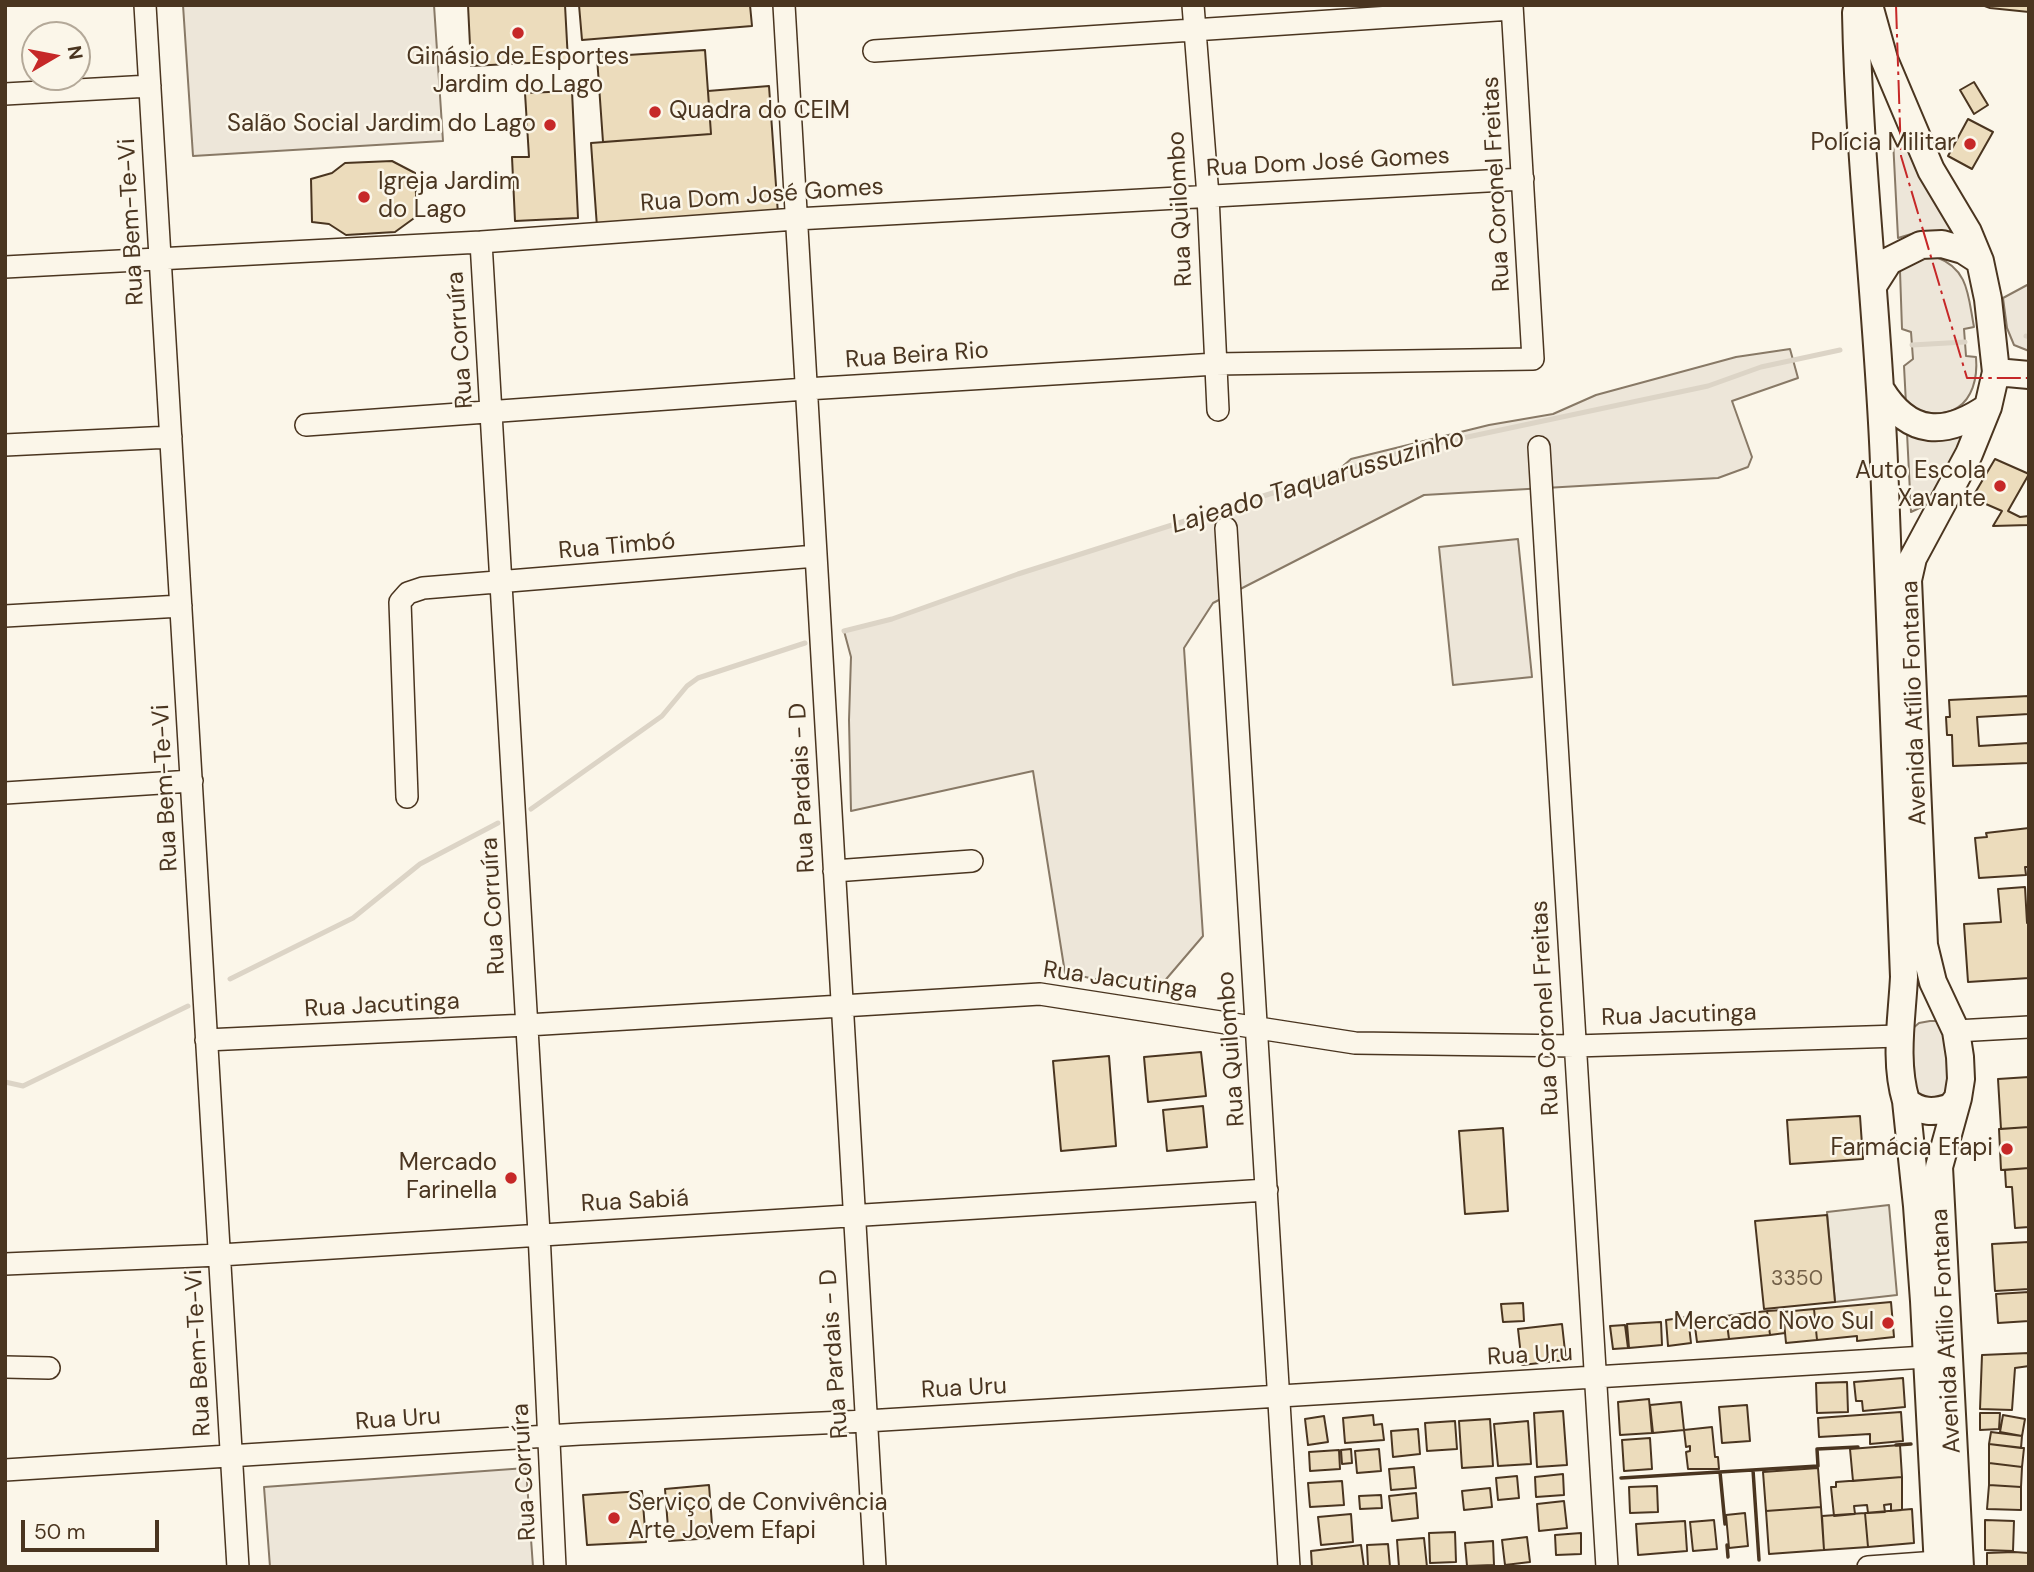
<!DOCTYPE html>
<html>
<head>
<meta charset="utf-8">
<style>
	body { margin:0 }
	#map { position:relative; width:2034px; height:1572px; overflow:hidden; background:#fbf6e9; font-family:"DM Sans",sans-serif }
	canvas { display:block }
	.frame { position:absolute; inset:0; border:7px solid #4a3520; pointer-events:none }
	.north { position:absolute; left:21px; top:21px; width:70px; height:70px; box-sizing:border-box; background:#fbf6e9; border:2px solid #b4a999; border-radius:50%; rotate:80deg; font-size:19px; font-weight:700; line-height:28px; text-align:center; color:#4a3520 }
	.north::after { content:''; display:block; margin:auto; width:24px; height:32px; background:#c62828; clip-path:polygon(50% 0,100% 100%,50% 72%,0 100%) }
	.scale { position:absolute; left:21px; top:1520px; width:138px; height:32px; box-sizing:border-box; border:4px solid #4a3520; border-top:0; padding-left:9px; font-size:21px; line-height:24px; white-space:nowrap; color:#4a3520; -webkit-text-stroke:5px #fbf6e9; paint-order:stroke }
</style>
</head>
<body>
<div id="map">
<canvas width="2034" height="1572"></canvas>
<div class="frame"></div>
<div class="north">N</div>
<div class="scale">50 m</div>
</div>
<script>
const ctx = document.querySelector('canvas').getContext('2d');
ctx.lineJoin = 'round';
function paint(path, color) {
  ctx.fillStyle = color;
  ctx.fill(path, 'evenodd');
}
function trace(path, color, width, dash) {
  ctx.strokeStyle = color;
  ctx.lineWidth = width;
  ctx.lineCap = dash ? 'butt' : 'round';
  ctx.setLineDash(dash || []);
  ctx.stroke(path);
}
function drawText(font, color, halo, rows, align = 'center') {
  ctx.font = font + ' "DM Sans",sans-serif';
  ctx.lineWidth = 5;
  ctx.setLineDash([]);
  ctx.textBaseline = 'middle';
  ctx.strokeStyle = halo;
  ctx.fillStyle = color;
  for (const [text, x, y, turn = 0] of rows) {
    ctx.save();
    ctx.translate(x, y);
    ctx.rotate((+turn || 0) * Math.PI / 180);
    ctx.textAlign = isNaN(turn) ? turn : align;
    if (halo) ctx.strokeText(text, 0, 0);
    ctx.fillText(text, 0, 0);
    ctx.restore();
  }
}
const green = new Path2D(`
	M183,5H434L443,141L193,156Z
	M1893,140H1902L1952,230L1949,233L1918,232L1898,238Z
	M1936,257C1969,269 1968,296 1974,327L1964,329L1966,356L1976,357C1980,404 1948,428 1906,404L1904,366L1913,359L1911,332L1902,329L1900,271L1919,258Z
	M2029,284V351L2014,345L2007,328L2003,298Z
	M1790,349L1798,378L1732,401L1752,457L1748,467L1718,478L1424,495L1213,603L1184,648L1203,936L1156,991L1065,973L1033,771L851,811L849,720L851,657L844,631L892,619L1018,574L1335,473L1351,459L1489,425L1553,414L1596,395L1736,357Z
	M1966,429L1968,439L1930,503L1911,512L1907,433Z
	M1518,539L1532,677L1453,685L1439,547Z
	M1930,1021H1937L1943,1026L1951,1090L1933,1105L1908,1086L1912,1029L1919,1023Z
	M526,1468L533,1567H270L264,1487Z`);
const parking = new Path2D(`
	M1889,1205L1897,1295L1835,1302L1827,1212Z`);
const stream = new Path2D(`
	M2026,336L2029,337
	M1912,345L1965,342
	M844,631L892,619L1018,574L1411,449L1708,386L1761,367L1840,350
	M531,809L662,716L687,686L698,678L805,643
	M230,979L353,918L420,864L498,823
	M5,1082L23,1086L188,1006`);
const building = new Path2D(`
	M468,5H565L568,61L471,66Z
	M579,5H750L752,26L582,40Z
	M1982,5H2029V12L1990,8Z
	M705,50L711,134L603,142L597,57Z
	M1974,82L1988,105L1974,114L1960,90Z
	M769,86L778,214L597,227L591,143L711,134L708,91Z
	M572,91L578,218L515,221L512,157H529L525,93Z
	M1968,119L1993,132L1972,169L1948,156Z
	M392,161L415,173L417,216L395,232L346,235L329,224L312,222L311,179L332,173L345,163Z
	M1995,459L2029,474L2008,511L2020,517L2029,516V525L1993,526L2002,511L1972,498Z
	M2029,696V714L1977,717L1979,746L2029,743V763L1953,766L1952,735H1947L1946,717H1950L1949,700Z
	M2029,828V867H2025L2026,875L1979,878L1975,838L1987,837L1986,833Z
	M2025,887L2027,923H2029V978L1968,982L1964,924L2001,922L1998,889Z
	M1201,1052L1206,1096L1148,1102L1144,1057Z
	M1109,1056L1116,1146L1061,1151L1053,1061Z
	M2029,1077V1127L2001,1129L1998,1079Z
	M1203,1106L1207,1147L1167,1151L1163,1110Z
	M1860,1116L1863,1159L1790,1164L1787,1120Z
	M2029,1127V1168L2001,1170L1999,1129Z
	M1503,1128L1508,1211L1465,1214L1459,1131Z
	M2029,1168V1227L2015,1228L2012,1187H2006L2005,1170Z
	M1827,1215L1835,1302L1764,1309L1755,1221Z
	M2029,1242V1289L1995,1291L1992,1244Z
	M2029,1292V1321L1998,1323L1996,1294Z
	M1891,1302L1894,1337L1857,1341V1336L1817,1340L1814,1309Z
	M1523,1303L1524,1321L1503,1322L1501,1304Z
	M1814,1309L1817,1340L1786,1343L1783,1312Z
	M1783,1310L1785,1333L1770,1335L1767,1311Z
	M1767,1311L1770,1335L1729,1339L1726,1316Z
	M1726,1316L1729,1339L1697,1342L1694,1319Z
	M1688,1317L1691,1343L1668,1346L1666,1320Z
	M1661,1322L1662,1345L1629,1348L1627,1324Z
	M1562,1324L1566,1360L1522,1365L1518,1329Z
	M1625,1325L1628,1348L1613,1349L1610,1326Z
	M2029,1353V1366L2015,1368L2012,1410L1980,1409L1982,1355Z
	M1903,1378L1905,1407L1863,1411L1862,1401H1856L1854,1382Z
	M1847,1382L1848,1412L1817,1413L1816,1383Z
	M1649,1399L1652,1433L1620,1435L1618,1402Z
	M1681,1402L1684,1430L1653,1433L1650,1405Z
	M1747,1405L1750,1441L1722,1443L1719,1407Z
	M1563,1411L1567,1465L1537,1467L1534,1413Z
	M1901,1412L1903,1441L1870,1444V1434L1819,1437L1818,1418Z
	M1980,1413H2000L1999,1429L1980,1430Z
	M1373,1415L1374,1425L1382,1424L1384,1440L1345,1443L1343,1418Z
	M2003,1415L2025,1419L2022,1436L2000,1432Z
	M1324,1416L1328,1442L1308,1445L1305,1419Z
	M1490,1419L1493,1466L1462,1468L1459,1421Z
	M1455,1421L1457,1449L1427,1451L1425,1423Z
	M1528,1421L1531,1464L1498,1466L1494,1424Z
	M1712,1427L1715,1457H1718L1719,1469H1688L1686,1452L1690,1451V1446L1686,1447L1684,1430Z
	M1418,1429L1420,1454L1393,1457L1391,1431Z
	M1991,1432L2022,1436L2021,1448L1989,1444Z
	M1650,1438L1652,1469L1624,1471L1622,1440Z
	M1989,1444L2024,1448L2022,1467L1989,1463Z
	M1900,1445L1902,1477L1853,1481L1850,1449Z
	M1351,1449L1352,1463L1342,1464L1341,1450Z
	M1379,1449L1381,1471L1357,1473L1355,1451Z
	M1339,1450L1340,1469L1310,1471L1309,1452Z
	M1989,1463L2022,1467L2021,1487L1989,1485Z
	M1414,1467L1416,1488L1391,1490L1389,1469Z
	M1818,1468L1821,1507L1766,1511L1763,1472Z
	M1563,1474L1564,1495L1536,1497L1535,1477Z
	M1517,1476L1519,1498L1498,1500L1496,1478Z
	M1902,1477V1510L1891,1511V1504L1884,1505L1885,1512L1868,1513L1867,1505L1854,1506L1855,1514L1834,1516L1831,1487H1836V1482Z
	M1342,1481L1344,1505L1310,1507L1308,1483Z
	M709,1485L713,1538L669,1541L665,1489Z
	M1989,1485L2021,1487V1510L1987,1509Z
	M1657,1486L1658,1512L1630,1513L1629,1487Z
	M1490,1488L1492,1507L1464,1510L1462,1491Z
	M642,1491L646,1542L587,1545L583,1495Z
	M1416,1493L1418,1518L1392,1521L1389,1496Z
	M1381,1495L1382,1508L1360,1509L1359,1496Z
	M1564,1501L1567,1528L1539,1531L1537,1504Z
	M1821,1507L1824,1550L1769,1554L1766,1511Z
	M1912,1509L1914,1543L1868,1547L1865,1513Z
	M1745,1513L1748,1546L1729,1548L1726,1515Z
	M1865,1513L1868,1547L1824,1550L1822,1516Z
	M1351,1514L1353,1542L1321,1545L1318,1517Z
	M1714,1520L1717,1549L1693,1551L1690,1522Z
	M1985,1520L2014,1521L2013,1551L1985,1550Z
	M1685,1521L1687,1551L1638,1555L1636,1524Z
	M1455,1532L1456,1562L1430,1563L1429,1533Z
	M1581,1533V1554L1556,1555L1555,1535Z
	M1527,1537L1530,1562L1505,1565L1502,1540Z
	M1424,1538L1427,1567H1399L1397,1540Z
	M1493,1541L1494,1565L1467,1566L1465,1543Z
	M1388,1544L1390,1567H1368L1367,1545Z
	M1361,1545L1364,1567H1312L1311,1551Z
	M2014,1552L2029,1553V1567H1987V1553Z`);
const minor = new Path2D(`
	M145,5L238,1567
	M784,5L875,1567
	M1193,5L1208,196L1218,410
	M874,51L1512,9
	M5,94L150,86
	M481,242L539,1233L555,1567
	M5,267L481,242L796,219L1523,179
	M306,425L806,389L1216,364L1533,359L1512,5
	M5,445L171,437
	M1539,447L1607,1567
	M1226,528L1289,1567
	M5,616L181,606
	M5,793L192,781
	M407,797L400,602L408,593L423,588L816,556
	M834,871L972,861
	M1956,1031L2029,1027
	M206,1040L527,1025L1040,994L1355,1043L1575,1046L1899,1036
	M5,1264L220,1255L1267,1190
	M5,1367L49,1368
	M5,1470L580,1434L866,1421L1926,1357
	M1868,1567L1937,1562`);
const major = new Path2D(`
	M1858,5L1856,13C1859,163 1878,313 1884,463L1904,977C1902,1018 1894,1061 1906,1101L1917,1206L1924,1301L1938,1567
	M1869,5L1884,59L1931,170L1968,232L1980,261L1988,299L1996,372L1988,407L1969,454L1913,558L1908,580L1924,945L1933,982L1956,1031L1960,1057L1961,1079L1958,1098L1939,1167L1960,1567
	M1873,286L1889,261L1921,245L1942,244L1963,250L1980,261
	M1996,372L2029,375
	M1881,390C1910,437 1946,436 1988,407
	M1906,1101C1920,1113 1934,1113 1951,1107L1958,1098`);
const wall = new Path2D(`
	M1896,1445L1911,1444
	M1753,1470L1759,1560
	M1720,1472L1725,1524
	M1621,1478L1818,1466L1817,1449L1858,1447
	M1727,1545L1728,1557`);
const power = new Path2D(`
	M1896,5L1901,156L1967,378H2029`);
const markers = [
	[518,33,7,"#c62828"],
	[655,112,7,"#c62828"],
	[550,125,7,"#c62828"],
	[1970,144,7,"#c62828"],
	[364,197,7,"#c62828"],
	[2000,486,7,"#c62828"],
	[2007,1149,7,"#c62828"],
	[511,1178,7,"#c62828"],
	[1888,1323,7,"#c62828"],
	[614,1518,7,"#c62828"]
];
const numberNames = [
	["3350",1797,1279]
];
const poiNames = [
	["Ginásio de Esportes",518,58,"center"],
	["Jardim do Lago",518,86,"center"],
	["Quadra do CEIM",669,112,"left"],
	["Salão Social Jardim do Lago",536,125],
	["Polícia Militar",1956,144],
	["Igreja Jardim",378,183,"left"],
	["do Lago",378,211,"left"],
	["Auto Escola",1986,472],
	["Xavante",1986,500],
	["Farmácia Efapi",1993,1149],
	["Mercado",497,1164],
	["Farinella",497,1192],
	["Mercado Novo Sul",1874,1323],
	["Serviço de Convivência",628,1504,"left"],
	["Arte Jovem Efapi",628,1532,"left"]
];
const streetNames = [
	["Rua Dom José Gomes",1328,163,-3],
	["Rua Coronel Freitas",1497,184,-93],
	["Rua Dom José Gomes",762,196,-4],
	["Rua Quilombo",1181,209,-93],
	["Rua Bem-Te-Vi",132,222,-93],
	["Rua Corruíra",461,340,-94],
	["Rua Beira Rio",917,356,-4],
	["Rua Timbó",617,547,-5],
	["Avenida Atílio Fontana",1915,703,-92],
	["Rua Bem-Te-Vi",166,788,-93],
	["Rua Pardais - D",803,788,-93],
	["Rua Corruíra",494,906,-93],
	["Rua Jacutinga",1120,981,8],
	["Rua Jacutinga",382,1006,-3],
	["Rua Coronel Freitas",1546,1008,-93],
	["Rua Jacutinga",1679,1016,-2],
	["Rua Quilombo",1232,1049,-94],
	["Rua Sabiá",635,1202,-3],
	["Avenida Atílio Fontana",1947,1331,-93],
	["Rua Bem-Te-Vi",199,1353,-93],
	["Rua Pardais - D",835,1354,-94],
	["Rua Uru",1530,1356,-3],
	["Rua Uru",964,1389,-3],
	["Rua Uru",398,1420,-4],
	["Rua Corruíra",525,1472,-93]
];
const waterNames = [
	["Lajeado Taquarussuzinho",1318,482,-17]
];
paint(green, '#ede6d9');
trace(green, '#887966', 2);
paint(parking, '#ede7d9');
trace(parking, '#887966', 2);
trace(stream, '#dcd4c6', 5);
paint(building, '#ecdcbc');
trace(building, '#4a3520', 2);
trace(minor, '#4a3520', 24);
trace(major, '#4a3520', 30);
trace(minor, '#fbf6e9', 21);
trace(major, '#fbf6e9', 26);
trace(wall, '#4a3520', 3.5);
trace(power, '#c62828', 2, [24, 5, 3.5, 5]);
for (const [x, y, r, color] of markers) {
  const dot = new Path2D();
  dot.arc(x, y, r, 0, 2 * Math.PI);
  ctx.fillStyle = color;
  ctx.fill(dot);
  trace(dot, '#fbf6e9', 2.5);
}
drawText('21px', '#725f47', null, numberNames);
drawText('24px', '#4a3520', '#fbf6e9', poiNames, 'right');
drawText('24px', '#4a3520', '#fbf6e9', streetNames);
drawText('italic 26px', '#4a3520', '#fbf6e9', waterNames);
</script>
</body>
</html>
